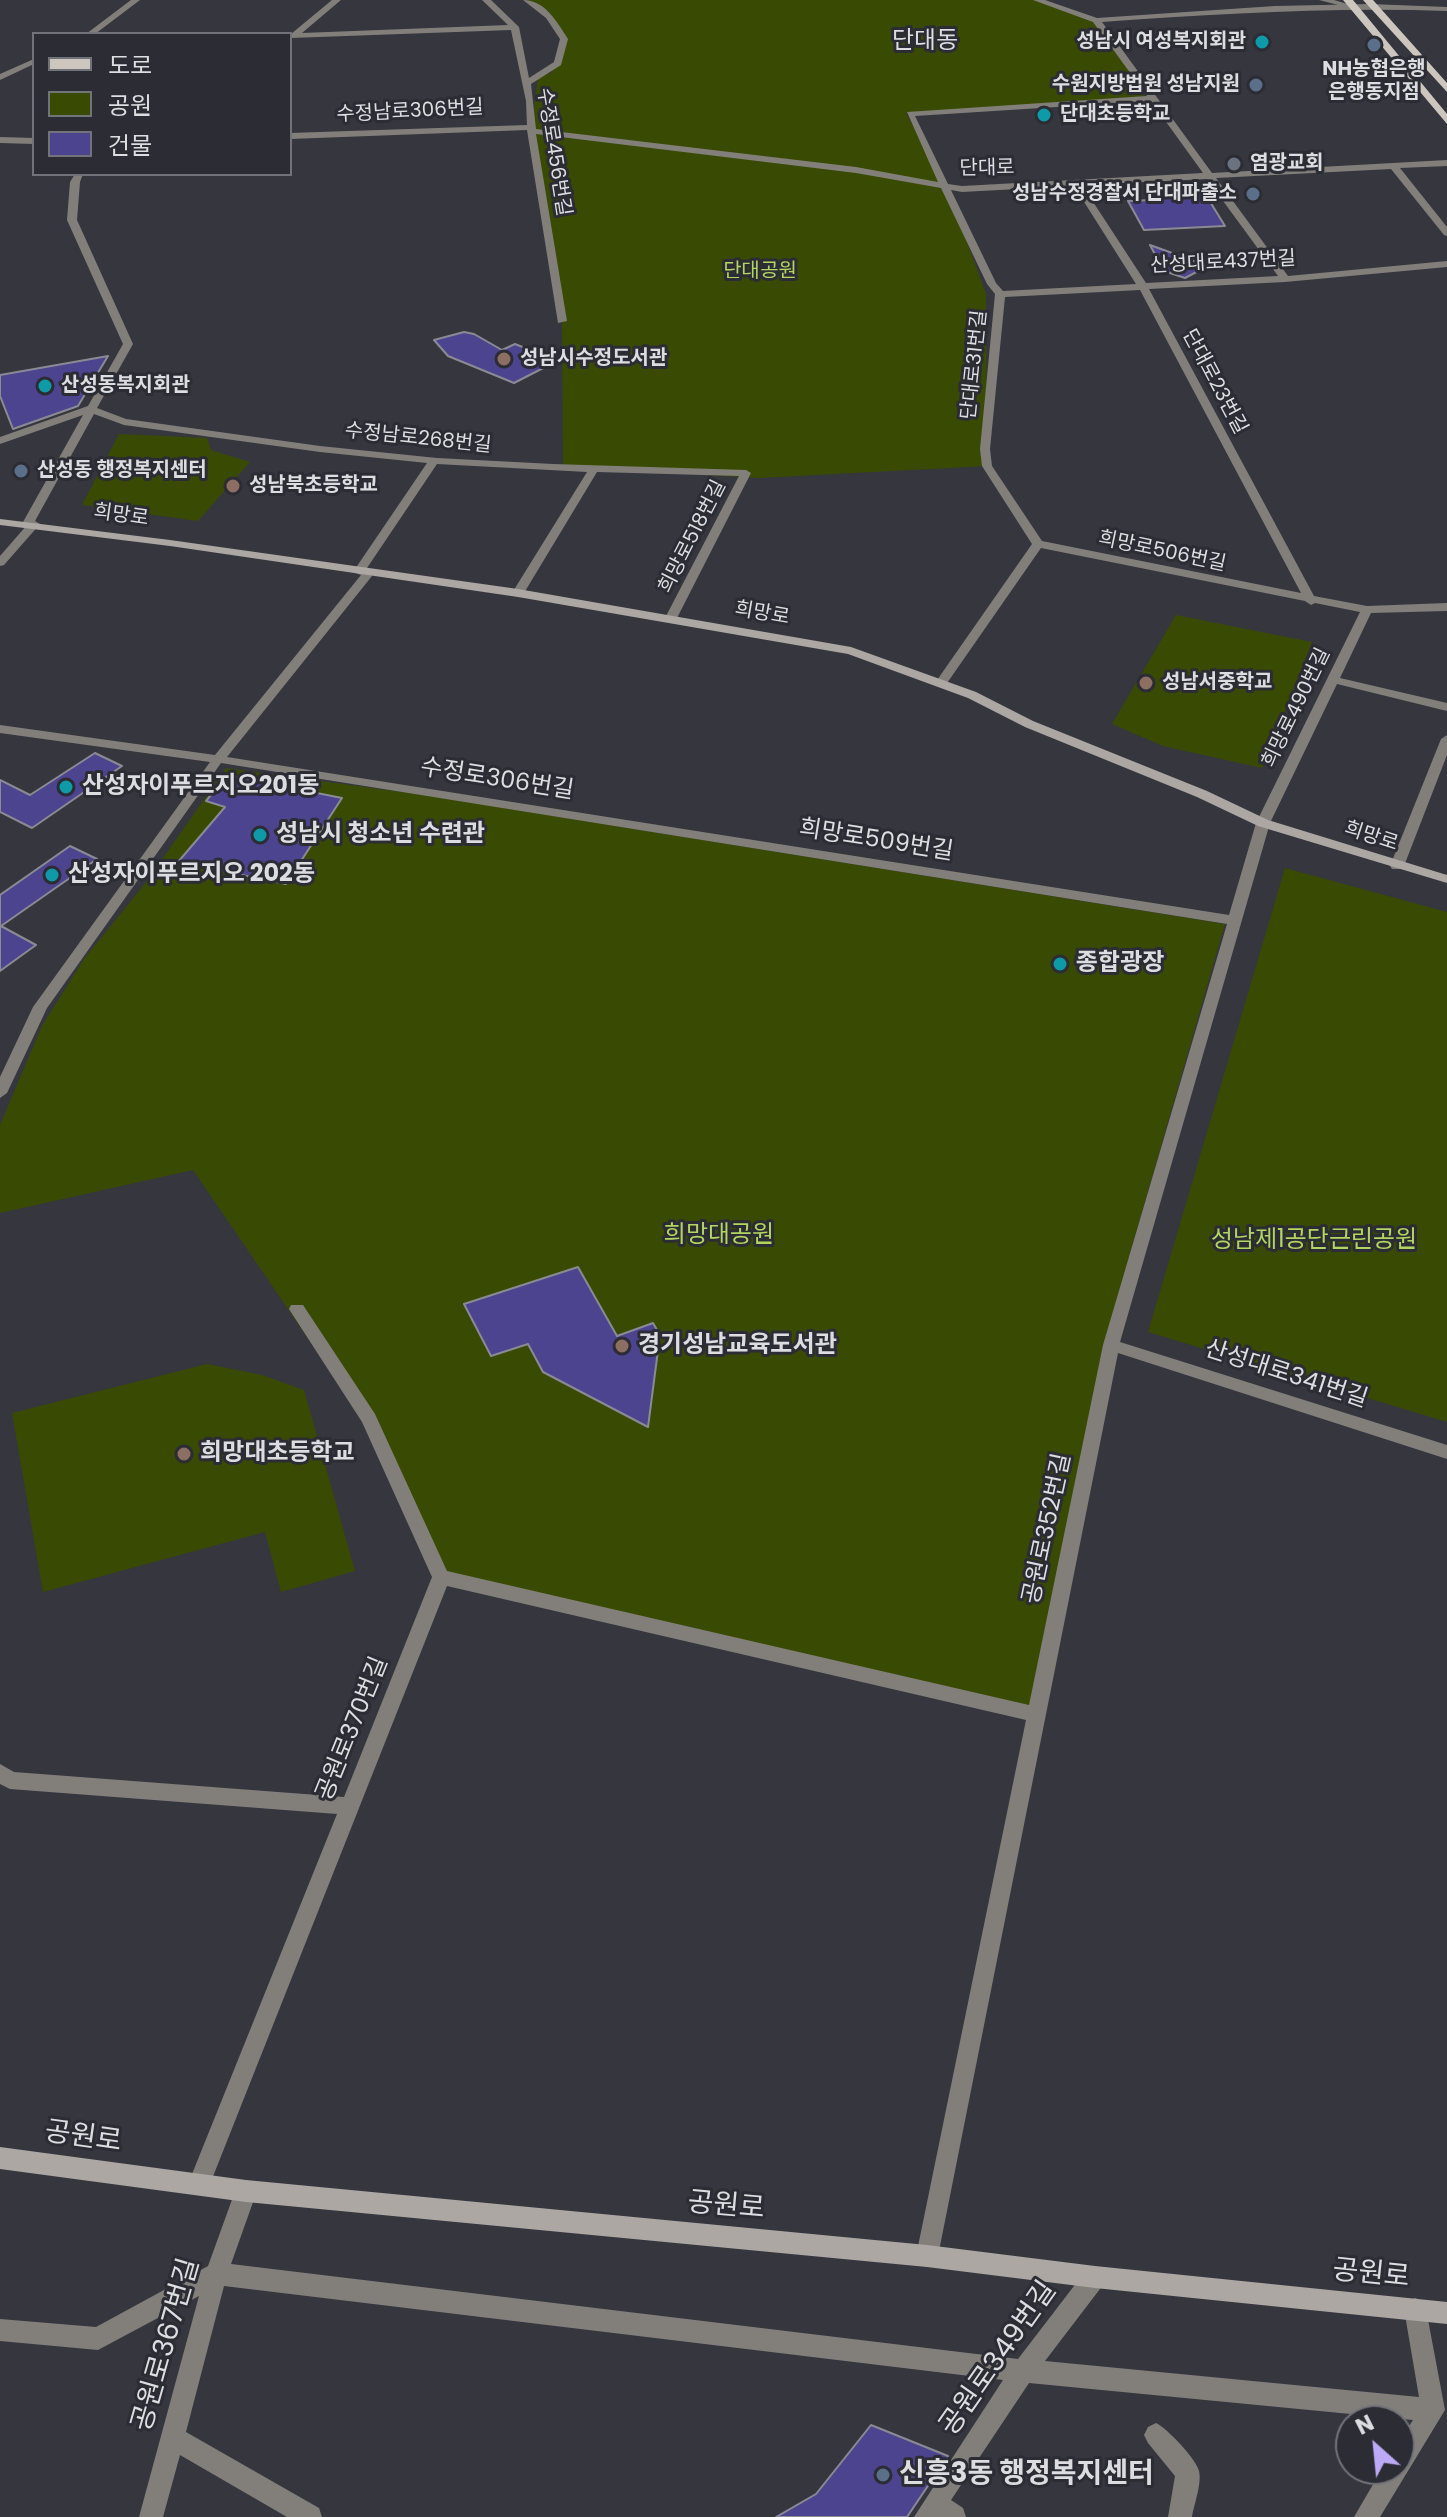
<!DOCTYPE html>
<html>
<head>
<meta charset="utf-8">
<style>
	body { margin:0 }
	#map { position:relative; width:1447px; height:2517px; overflow:hidden; background:#36363e; font-family:Poppins,"Noto Sans KR",sans-serif }
	canvas { display:block }
	.legend { position:absolute; left:32px; top:32px; width:260px; height:144px; box-sizing:border-box; background:#2c2c34; border:2px solid #727279; margin:0; padding:10px 14px; list-style:none; font-size:24px; color:#dcdce1 }
	.legend li { display:flex; align-items:center; gap:16px; height:40px }
	.legend b { width:40px; border:2px solid #727279 }
	.north { position:absolute; left:1335px; top:2405px; width:80px; height:80px; box-sizing:border-box; background:#2c2c34; border:2px solid #727279; border-radius:50%; rotate:333deg; font-size:22px; font-weight:700; line-height:32px; text-align:center; color:#dcdce1 }
	.north::after { content:''; display:block; margin:auto; width:28px; height:36px; background:#bcaaf6; clip-path:polygon(50% 0,100% 100%,50% 72%,0 100%) }
</style>
</head>
<body>
<div id="map">
<canvas width="1447" height="2517"></canvas>
<ul class="legend">
<li><b style="height:10px;background:#ccc6bf"></b>도로</li>
<li><b style="height:22px;background:#394b02"></b>공원</li>
<li><b style="height:22px;background:#4d448f"></b>건물</li>
</ul>
<div class="north">N</div>
</div>
<script>
const ctx = document.querySelector('canvas').getContext('2d');
ctx.lineJoin = 'round';
function paint(path, color) {
  ctx.fillStyle = color;
  ctx.fill(path, 'evenodd');
}
function trace(path, color, width, dash) {
  ctx.strokeStyle = color;
  ctx.lineWidth = width;
  ctx.lineCap = dash ? 'butt' : 'round';
  ctx.setLineDash(dash || []);
  ctx.stroke(path);
}
function drawText(font, color, halo, rows, align = 'center') {
  ctx.font = font + ' Poppins,"Noto Sans KR",sans-serif';
  ctx.lineWidth = 6;
  ctx.setLineDash([]);
  ctx.textBaseline = 'middle';
  ctx.strokeStyle = halo;
  ctx.fillStyle = color;
  for (const [text, x, y, turn = 0] of rows) {
    ctx.save();
    ctx.translate(x, y);
    ctx.rotate((+turn || 0) * Math.PI / 180);
    ctx.textAlign = isNaN(turn) ? turn : align;
    if (halo) ctx.strokeText(text, 0, 0);
    ctx.fillText(text, 0, 0);
    ctx.restore();
  }
}
const green = new Path2D(`
	M527,0H1037L1096,20L1145,97L906,113L947,187L986,294L987,466L759,478L563,467L562,321L531,127L538,77L551,73L558,63L563,39L549,16Z
	M119,434L207,438L211,450L250,462L198,521L82,505Z
	M1176,615L1312,642L1262,768L1163,746L1112,724Z
	M226,768L423,795L1225,924L1105,1340L1029,1707L450,1576L359,1413L193,1170L0,1213V1125L42,1026L84,959L147,881Z
	M1285,868L1447,912V1422L1148,1332Z
	M207,1364L262,1375L304,1390L355,1571L281,1592L265,1532L43,1592L12,1413Z`);
const building = new Path2D(`
	M1201,187L1225,226L1144,230L1128,201L1152,200L1146,190Z
	M1150,245L1208,266L1185,278L1164,271Z
	M464,332L474,334L502,350L515,344L557,361L514,383L448,356L434,340Z
	M108,356L78,406L13,429L0,396V375Z
	M95,753L122,766L32,828L0,812V780L30,795Z
	M227,775L342,798L286,884L178,862L225,807L206,801Z
	M70,846L97,859L1,926L36,945L0,971V895Z
	M578,1267L617,1336L653,1323L660,1335L648,1427L543,1372L528,1344L491,1356L464,1304Z
	M871,2425L948,2456L907,2517H776L816,2494Z`);
const minor = new Path2D(`
	M131,0H140L95,34H86Z
	M332,0H341L302,33L508,25L482,0H491L519,27L529,78L554,62L560,39L546,18L523,0C545,0 557,22 568,39L561,65L531,84L536,129L856,167L938,182L907,112L1147,96L1093,22L1033,0H1045L1097,18L1275,6L1370,4L1447,7V11C1331,7 1217,14 1102,22L1212,173L1447,160V166L1400,168L1447,227V236L1444,235L1391,169L1216,178L1288,276L1447,261V267L1285,282L1149,289L1314,596L1367,606L1447,603V611L1371,613L1340,678L1447,703V711L1337,684L1270,823L1120,1342L1447,1445V1459L1118,1353L938,2256L935,2264L927,2267L919,2264L916,2256L1026,1720L447,1586L210,2184L207,2192L199,2195L191,2192L188,2184L337,1814L10,1789L0,1784V1764L14,1772L344,1797L432,1577L362,1422L289,1309L291,1305H303L375,1414L447,1571L1029,1705L1103,1345L1227,924L221,763L47,1008L7,1093L0,1098V1077L33,1007L210,762L0,733V725L215,755L361,575L353,572L427,463L320,452L124,425L94,414L35,521L40,524L4,565L0,566V556L27,525L23,522L83,415L0,444V437L88,406L123,344L67,220L70,182L75,174H83L80,182L77,220L133,344L97,408L126,419L320,446L437,458L553,464L746,470L751,473L677,618L671,622L665,618L739,476L597,472L524,593L518,597L512,593L587,472L437,464L365,571L372,572V576L227,757L1229,915L1256,823L1360,612L1315,603L1311,605L1305,601L1041,548L945,686H937L935,683L1032,544L982,466L980,449L995,294L987,284L941,188L856,173L536,134L567,321L558,323L527,130L290,139V133L527,125L526,101L511,30L291,38V34ZM1151,101L1203,173L962,186L948,184L915,116ZM1207,179L1278,276L1146,283L1082,185ZM1074,186L1136,284L1003,291L996,283L951,190L962,192ZM1140,290L1301,593L1042,541L992,466L990,449L1005,297Z
	M34,59V64L0,80V74Z
	M0,137L34,138V144L0,143Z
	M1447,735V755L1404,866L1402,869H1392L1390,866L1441,739Z
	M246,2180L254,2183L257,2191L231,2264L1018,2359L1087,2269L1095,2266L1103,2269L1106,2277L1103,2285L1045,2361L1419,2397L1404,2309L1407,2301L1415,2298L1423,2301L1426,2309L1445,2410L1380,2517H1354L1382,2469H1399V2442L1413,2420L1029,2383L951,2500L963,2508L966,2517H914L1003,2380L224,2286L186,2432L319,2508L322,2517H287L180,2455L163,2517H139L199,2296L98,2350L0,2341V2319L96,2327L208,2266L238,2183Z
	M1156,2423C1167,2428 1197,2460 1199,2471C1202,2484 1194,2504 1192,2517H1168L1175,2476L1148,2443L1144,2435L1148,2427Z`);
const tertiary = new Path2D(`
	M1319,0H1334L1354,6L1350,8Z`);
const secondary = new Path2D(`
	M0,519L170,540L518,589L851,647L976,692L1033,721L1207,791L1268,820L1447,875V883L1258,826L1197,797L1025,727L968,698L848,654L518,597L170,546L0,525Z
	M0,2147L246,2180L927,2245L1095,2266L1447,2302V2324L1095,2288L927,2267L246,2202L0,2169Z`);
const primary = new Path2D(`
	M1343,0H1353L1447,114V124Z
	M1363,0H1373L1447,83V92Z`);
const markers = [
	[1262,42,8,"#0f9aa8"],
	[1374,45,8,"#5c6f8a"],
	[1256,85,8,"#5c6f8a"],
	[1044,115,8,"#0f9aa8"],
	[1234,164,8,"#6b7280"],
	[1253,194,8,"#5c6f8a"],
	[504,359,8,"#8d6e63"],
	[45,386,8,"#0f9aa8"],
	[21,471,8,"#5c6f8a"],
	[233,486,8,"#8d6e63"],
	[1146,683,8,"#8d6e63"],
	[66,787,8,"#0f9aa8"],
	[260,835,8,"#0f9aa8"],
	[52,875,8,"#0f9aa8"],
	[1060,964,8,"#0f9aa8"],
	[622,1346,8,"#8d6e63"],
	[184,1454,8,"#8d6e63"],
	[883,2475,8,"#5c6f8a"]
];
const farPoinames = [
	["성남시 여성복지회관",1246,42,"right"],
	["NH농협은행",1374,70,"center"],
	["은행동지점",1374,93,"center"],
	["수원지방법원 성남지원",1240,85,"right"],
	["단대초등학교",1060,115],
	["염광교회",1250,164],
	["성남수정경찰서 단대파출소",1237,194,"right"],
	["성남시수정도서관",520,359],
	["산성동복지회관",61,386],
	["산성동 행정복지센터",37,471],
	["성남북초등학교",249,486],
	["성남서중학교",1162,683]
];
const farStreetnames = [
	["수정남로306번길",410,112,-3],
	["수정로456번길",553,152,81],
	["단대로",987,169,-1],
	["산성대로437번길",1223,263,-3],
	["단대로31번길",975,365,-84],
	["단대로23번길",1214,382,62],
	["수정남로268번길",418,439,6],
	["희망로",121,516,8],
	["희망로518번길",693,537,-63],
	["희망로506번길",1162,552,12],
	["희망로",762,614,10],
	["희망로490번길",1297,708,-64],
	["희망로",1371,837,18]
];
const farParknames = [
	["단대공원",760,272]
];
const farQuarternames = [
	["단대동",925,42]
];
const streetNames = [
	["수정로306번길",497,780,9],
	["희망로509번길",876,841,9],
	["산성대로341번길",1286,1375,18],
	["공원로352번길",1048,1529,-78],
	["공원로370번길",353,1729,-68]
];
const poiNames = [
	["산성자이푸르지오201동",82,787],
	["성남시 청소년 수련관",276,835],
	["산성자이푸르지오 202동",68,875],
	["종합광장",1076,964],
	["경기성남교육도서관",638,1346],
	["희망대초등학교",200,1454]
];
const parkNames = [
	["희망대공원",719,1236],
	["성남제1공단근린공원",1314,1241]
];
const nearStreetnames = [
	["공원로",83,2138,8],
	["공원로",726,2207,5],
	["공원로",1371,2275,6],
	["공원로367번길",167,2345,-74],
	["공원로349번길",999,2359,-55]
];
const nearPoinames = [
	["신흥3동 행정복지센터",899,2475]
];
paint(green, '#394b02');
paint(building, '#4d448f');
trace(building, '#8a8a94', 2);
paint(minor, '#827f7b');
paint(tertiary, '#827f7b');
paint(secondary, '#aca7a2');
paint(primary, '#ccc6bf');
for (const [x, y, r, color] of markers) {
  const dot = new Path2D();
  dot.arc(x, y, r, 0, 2 * Math.PI);
  ctx.fillStyle = color;
  ctx.fill(dot);
  trace(dot, '#2c2c34', 3);
}
drawText('bold 20px', '#dcdce1', '#2c2c34', farPoinames, 'left');
drawText('20px', '#dcdce1', '#2c2c34', farStreetnames);
drawText('20px', '#b2d55f', '#2c2c34', farParknames);
drawText('24px', '#dcdce1', '#2c2c34', farQuarternames);
drawText('24px', '#dcdce1', '#2c2c34', streetNames);
drawText('bold 24px', '#dcdce1', '#2c2c34', poiNames, 'left');
drawText('24px', '#b2d55f', '#2c2c34', parkNames);
drawText('28px', '#dcdce1', '#2c2c34', nearStreetnames);
drawText('bold 28px', '#dcdce1', '#2c2c34', nearPoinames, 'left');
</script>
</body>
</html>
